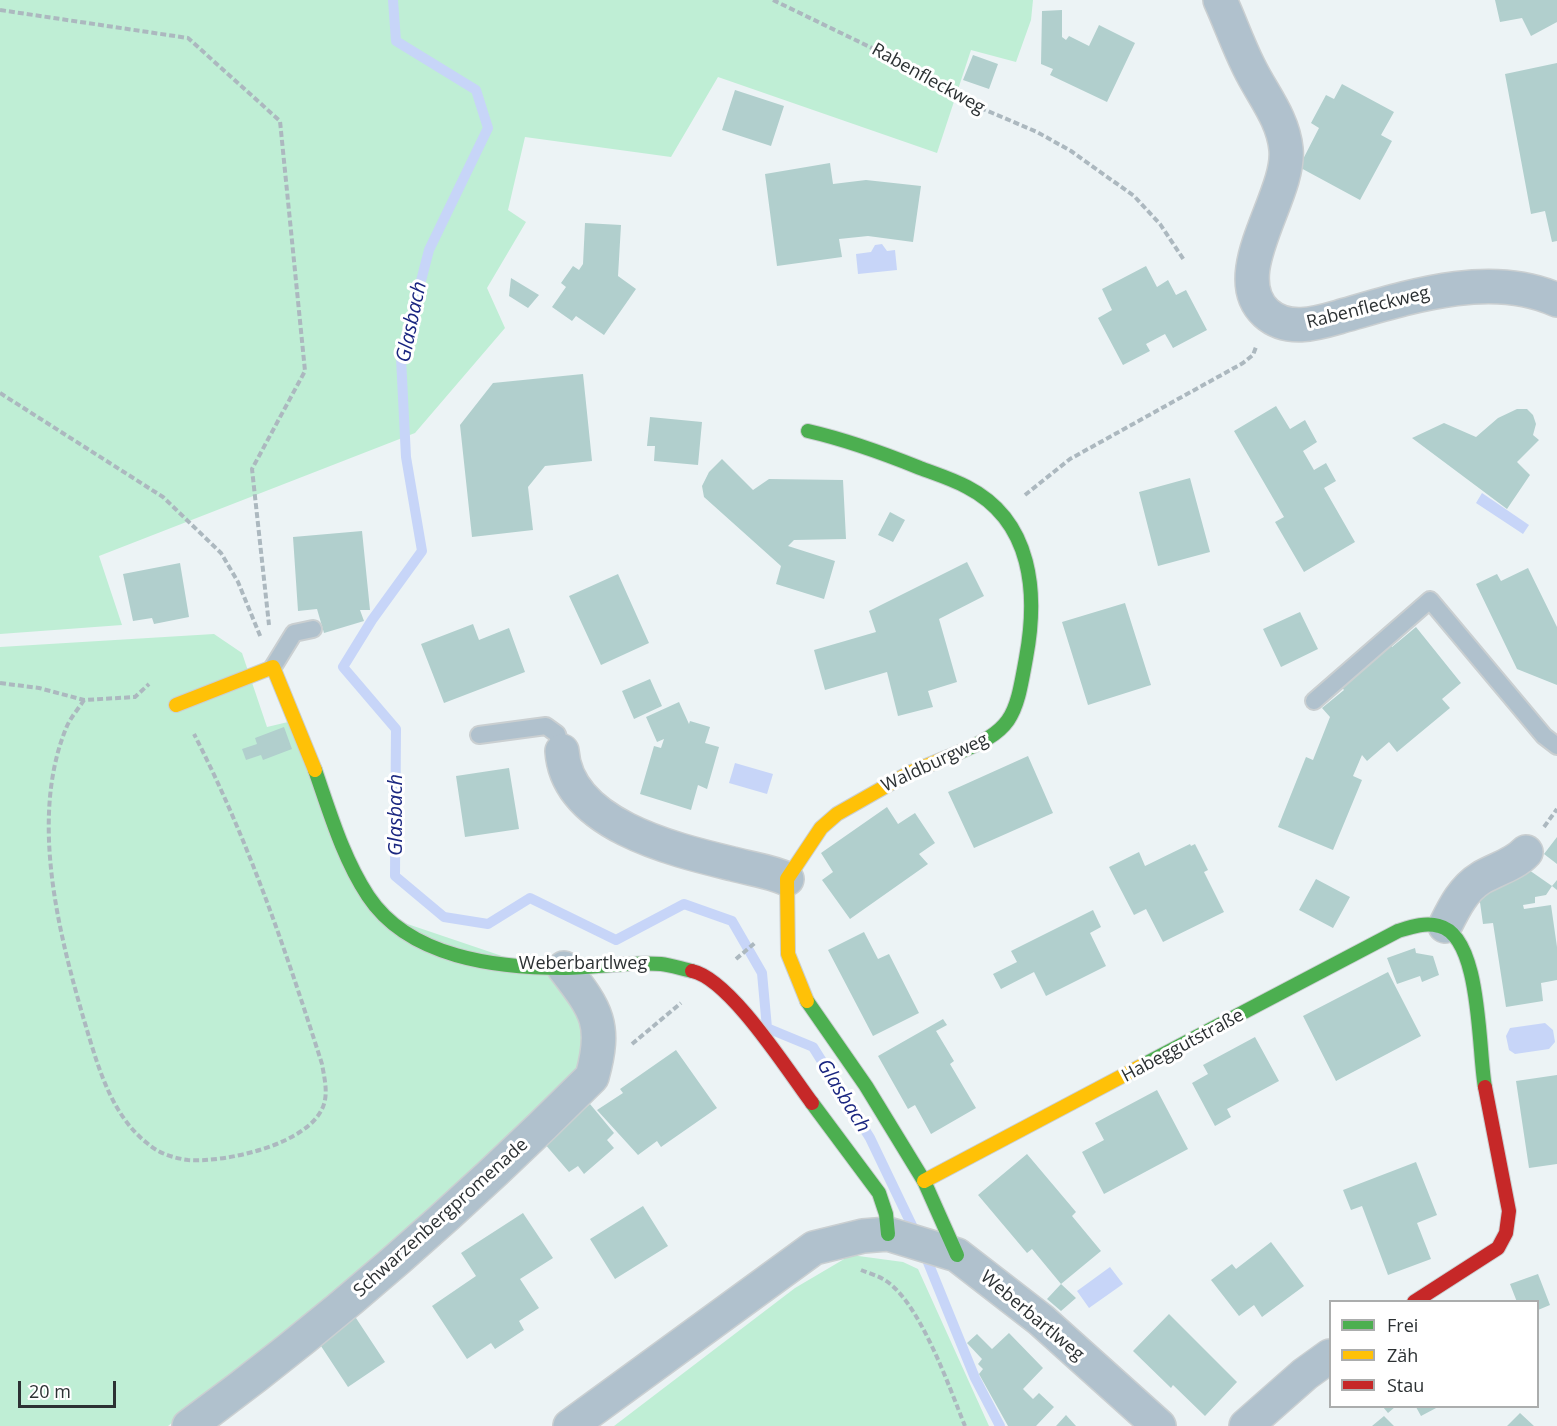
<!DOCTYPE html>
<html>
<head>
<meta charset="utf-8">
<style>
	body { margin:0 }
	#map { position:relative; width:1557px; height:1426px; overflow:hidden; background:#ecf3f5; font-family:"Open Sans",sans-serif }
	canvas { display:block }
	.legend { position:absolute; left:1329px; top:1300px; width:210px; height:108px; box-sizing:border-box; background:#fff; border:2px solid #abadad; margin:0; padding:8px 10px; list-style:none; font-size:18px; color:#2c3133 }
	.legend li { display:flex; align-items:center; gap:12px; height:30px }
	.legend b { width:30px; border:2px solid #abadad }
	.scale { position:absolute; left:18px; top:1381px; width:98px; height:27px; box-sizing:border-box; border:3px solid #2c3133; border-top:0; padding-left:8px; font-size:18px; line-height:21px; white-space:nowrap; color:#2c3133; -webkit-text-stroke:4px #fff; paint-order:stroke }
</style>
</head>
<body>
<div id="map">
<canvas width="1557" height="1426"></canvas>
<ul class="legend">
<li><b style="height:8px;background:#4caf50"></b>Frei</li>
<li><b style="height:8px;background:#ffc107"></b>Zäh</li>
<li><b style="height:8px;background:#c62828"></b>Stau</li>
</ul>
<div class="scale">20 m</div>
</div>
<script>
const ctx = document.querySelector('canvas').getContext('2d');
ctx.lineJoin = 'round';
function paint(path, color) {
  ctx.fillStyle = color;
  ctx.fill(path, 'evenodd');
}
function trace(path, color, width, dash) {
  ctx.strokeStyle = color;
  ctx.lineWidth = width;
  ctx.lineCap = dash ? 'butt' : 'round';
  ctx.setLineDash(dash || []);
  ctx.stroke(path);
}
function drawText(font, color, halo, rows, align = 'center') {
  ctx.font = font + ' "Open Sans",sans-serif';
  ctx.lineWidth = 6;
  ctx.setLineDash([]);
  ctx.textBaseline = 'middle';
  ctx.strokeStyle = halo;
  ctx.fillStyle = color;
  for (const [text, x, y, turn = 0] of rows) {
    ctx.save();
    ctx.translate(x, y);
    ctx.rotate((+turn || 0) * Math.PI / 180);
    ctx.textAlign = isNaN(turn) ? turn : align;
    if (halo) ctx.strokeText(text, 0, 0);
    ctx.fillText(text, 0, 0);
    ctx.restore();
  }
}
const green = new Path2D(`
	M0,0H1033L1031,20L1016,62L971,50L937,153L718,77L671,157L525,137L508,210L526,222L487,288L505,328L415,433L99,556L122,625L0,634Z
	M214,634L242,653L267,727L288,722L375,913L564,977L594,1057L399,1242L168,1426H0V647Z
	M851,1255L903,1262L918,1269L989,1426H614L795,1288Z`);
const water = new Path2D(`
	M882,244L887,251L895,250L897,270L858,274L856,254L871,252L875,245Z
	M1482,493L1529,525L1523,534L1476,503Z
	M735,763L773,774L767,794L729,783Z
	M1545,1023L1553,1030L1555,1042L1549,1049L1515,1054L1509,1050L1506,1036L1510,1028Z
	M1110,1267L1123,1284L1089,1308L1077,1291Z`);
const stream = new Path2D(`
	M393,0L396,41L476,90L488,128L429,250L401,358L406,457L422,551L372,620L343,667L396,729L395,876L444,917L488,924L530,898L616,940L684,904L732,921L762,973L767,1028L813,1047L870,1138L917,1236
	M923,1250L975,1378L1000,1426`);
const building = new Path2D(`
	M1495,0H1557V22L1531,36L1522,18L1500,22Z
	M1062,10V37L1066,40L1069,36L1089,46L1099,25L1135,43L1107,102L1050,75L1053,69L1041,64L1042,11Z
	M973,55L998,64L989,89L963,80Z
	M1557,63V241L1552,242L1545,211L1531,214L1505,74Z
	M1342,84L1394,112L1381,135L1392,141L1360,200L1299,167L1319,128L1311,123L1326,95L1334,99Z
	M735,90L784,106L771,146L722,130Z
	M830,163L833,184L866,180L921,186L913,242L868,236L839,239L842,257L777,266L765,174Z
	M585,223L621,225L618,276L636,289L604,335L576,316L572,321L552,307L566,287L561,283L573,266L579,270L583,264Z
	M1146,266L1157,287L1168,280L1176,295L1186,290L1207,330L1173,348L1165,334L1146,344L1150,351L1123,365L1098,318L1112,310L1102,289Z
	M511,278L539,295L528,308L509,296Z
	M583,374L592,461L545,466L528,487L533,530L472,537L460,425L493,383Z
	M1276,406L1290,429L1305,420L1317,442L1303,451L1314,470L1326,463L1336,481L1324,488L1355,542L1304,572L1275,522L1284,517L1234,431Z
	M1517,409H1527L1533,415L1536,424L1533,435L1539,440L1517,462L1530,475L1507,509L1412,438L1444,423L1476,437L1498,418Z
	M650,417L702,422L698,465L654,461L655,446H647Z
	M722,459L753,490L769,479L843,480L846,539L794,540L788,546L835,561L824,599L776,584L781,566L704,497L702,486L709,472Z
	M1190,478L1210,552L1158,566L1139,492Z
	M890,512L905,520L893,542L878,535Z
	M362,531L370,610H360L364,621L324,633L317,609L298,611L293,537Z
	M967,562L984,596L939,619L957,682L928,691L933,707L898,716L887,672L825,690L814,650L876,632L869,611Z
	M180,563L189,617L154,624L152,618L133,621L123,574Z
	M1528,568L1557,627V685L1517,669L1476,584L1497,574L1501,581Z
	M618,574L649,643L601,665L569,596Z
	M1125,603L1151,685L1088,705L1062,622Z
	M1300,612L1318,649L1281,667L1263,629Z
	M473,624L479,640L509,628L525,672L444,703L421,644Z
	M1416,627L1461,683L1442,699L1450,708L1397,752L1389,742L1367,761L1362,755L1353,776L1362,780L1333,850L1278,827L1306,757L1313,760L1330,717L1322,708L1344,690L1339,684L1389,642L1392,647Z
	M650,679L662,706L634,719L622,691Z
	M679,702L689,724L690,721L710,727L705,743L719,747L707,789L698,785L691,810L640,794L654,746L661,748L664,739L657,742L646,717Z
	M284,727L292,749L263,760L261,755L246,760L242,749L257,744L255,738Z
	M1028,756L1053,813L974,848L948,792Z
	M509,768L519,829L465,837L456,776Z
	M887,807L898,824L915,813L935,843L919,854L928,864L850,919L822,880L833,872L821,853Z
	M1557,837V864L1544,854Z
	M1190,844L1191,846L1195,844L1208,870L1204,872L1224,912L1163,942L1146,909L1134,915L1109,867L1139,852L1145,866Z
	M1529,870L1552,886L1557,880V890L1552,886L1546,895L1535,897V903L1523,905L1524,909L1551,905L1557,947V980L1541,983L1543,1001L1506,1007L1493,923L1483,924L1478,888Z
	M1316,879L1350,897L1333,928L1299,910Z
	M1093,910L1101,927L1090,933L1106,966L1046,996L1034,972L1001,989L993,974L1017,962L1011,951Z
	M864,932L878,959L889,954L919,1013L873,1036L828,950Z
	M1415,948L1416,953L1433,956L1439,975L1422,982L1420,976L1397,984L1387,958Z
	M1388,972L1421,1036L1336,1081L1303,1016Z
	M943,1019L947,1025L936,1031L954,1061L950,1064L976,1108L931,1134L915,1105L908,1109L878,1056Z
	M1255,1037L1279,1081L1227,1109L1231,1117L1215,1126L1192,1083L1208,1074L1203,1065Z
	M676,1050L717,1108L661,1147L657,1141L638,1155L597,1110L623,1093L620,1089Z
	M1557,1075V1164L1529,1168L1516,1081Z
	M1157,1090L1188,1149L1104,1194L1082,1152L1104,1140L1095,1123Z
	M590,1104L614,1133L607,1140L614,1148L584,1174L578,1166L569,1172L544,1143Z
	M1027,1154L1076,1212L1072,1216L1101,1251L1061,1284L1032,1249L1027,1253L978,1195Z
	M1416,1162L1437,1215L1417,1223L1431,1259L1388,1275L1362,1206L1351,1210L1343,1190Z
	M643,1206L668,1246L615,1279L590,1239Z
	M523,1213L553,1258L520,1279L539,1308L519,1321L524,1330L495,1349L491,1343L467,1359L432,1306L476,1276L461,1253Z
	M1271,1242L1304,1286L1262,1317L1254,1305L1239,1316L1211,1280L1232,1264L1236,1269Z
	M1538,1274L1550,1305L1538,1310V1302H1517L1510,1284Z
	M1061,1284L1076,1298L1061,1311L1047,1299Z
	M1169,1314L1237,1382L1205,1416L1173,1385L1171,1388L1133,1351Z
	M354,1315L385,1362L348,1387L317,1340Z
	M1009,1333L1043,1368L1023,1389L1033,1399L1039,1393L1054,1407L1036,1426H1008L979,1374L983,1369L978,1364L982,1359L967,1343L977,1334L992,1349Z
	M1383,1407H1395L1388,1413Z
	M1416,1407H1438L1421,1416Z
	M1520,1413L1534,1426H1507Z
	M1066,1415L1076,1426H1056Z
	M1384,1416L1394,1426H1372Z`);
const path = new Path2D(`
	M773,0L876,50L955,97L1037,132L1071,151L1134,196L1160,224L1184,260
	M0,10L188,38L280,121L305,371L252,469L269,625
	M0,393L163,497L221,553L238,582L261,638
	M1025,495L1070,459L1243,363L1253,355L1256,347
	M0,683L39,688L84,700L135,697L149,684
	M84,700C79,708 71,717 67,726C29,816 58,931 84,1020C97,1063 110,1114 147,1143C158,1153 173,1158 188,1160C225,1163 312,1144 324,1104C328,1091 324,1076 322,1064C286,951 248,839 194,734
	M1544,827L1557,809
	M736,959L756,942
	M632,1044L681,1003
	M861,1270C868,1273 876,1275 883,1279C919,1299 949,1387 965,1426`);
const lane = new Path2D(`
	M273,667L294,633L313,629
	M1314,701L1430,600L1544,736L1557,746
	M479,735L546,726L557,734L562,751`);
const street = new Path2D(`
	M1220,0C1230,22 1238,45 1249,67C1262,94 1283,118 1286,149C1291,196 1224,274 1266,313C1287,332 1315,324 1339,317C1405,298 1490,269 1557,300
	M562,751C567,825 675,850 733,864C751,869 770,871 787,879
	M1445,926C1454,908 1463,889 1481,878C1496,869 1514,865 1526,852
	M189,1426C333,1321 466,1203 592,1077C607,1023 596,1010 564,968
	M570,1426L814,1248L863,1236L888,1234L957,1255L1041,1320L1159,1426
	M1246,1426L1305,1374L1330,1356`);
const fast = new Path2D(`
	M808,431C847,440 883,453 920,468C936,474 952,479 967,487C1033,521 1038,594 1026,658C1015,720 1013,730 953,755
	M315,770C330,813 343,858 368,896C409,958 497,968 565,968C597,968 629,961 661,964C671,965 682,969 692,971
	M807,1001L866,1086L924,1181L957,1255
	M1145,1064L1398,931C1411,927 1425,922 1439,926C1482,936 1478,1051 1485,1087
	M812,1103L879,1193L886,1214L888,1234`);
const slow = new Path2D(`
	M176,705L273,667L315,770
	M807,1001L788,954L787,879L821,828L837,814L909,773L953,755
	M924,1181L1145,1064`);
const jam = new Path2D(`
	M692,971C730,979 788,1071 812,1103
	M1414,1302L1498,1248L1506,1233L1509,1211L1485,1087`);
const streetNames = [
	["Rabenfleckweg",928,79,29],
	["Rabenfleckweg",1368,308,-14],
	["Waldburgweg",935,763,-25],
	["Weberbartlweg",583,964],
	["Habeggutstraße",1183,1046,-28],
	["Schwarzenbergpromenade",441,1218,-42],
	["Weberbartlweg",1032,1316,40]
];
const waterNames = [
	["Glasbach",412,322,-78],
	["Glasbach",396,815,-90],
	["Glasbach",843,1096,58]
];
paint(green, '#bfeed5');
paint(water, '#c7d5f8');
trace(stream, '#c7d5f8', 10);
paint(building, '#b1cfcd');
trace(lane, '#cacfd1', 20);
trace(street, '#cacfd1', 36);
trace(fast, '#cacfd1', 16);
trace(slow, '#cacfd1', 16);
trace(jam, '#cacfd1', 16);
trace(path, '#acb8bf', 4, [6, 3]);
trace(lane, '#b0c1cd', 16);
trace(street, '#b0c1cd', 33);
trace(fast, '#4caf50', 14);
trace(slow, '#ffc107', 14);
trace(jam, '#c62828', 14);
drawText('18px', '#2c3133', '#fff', streetNames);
drawText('italic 20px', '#1a2680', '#fff', waterNames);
</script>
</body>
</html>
